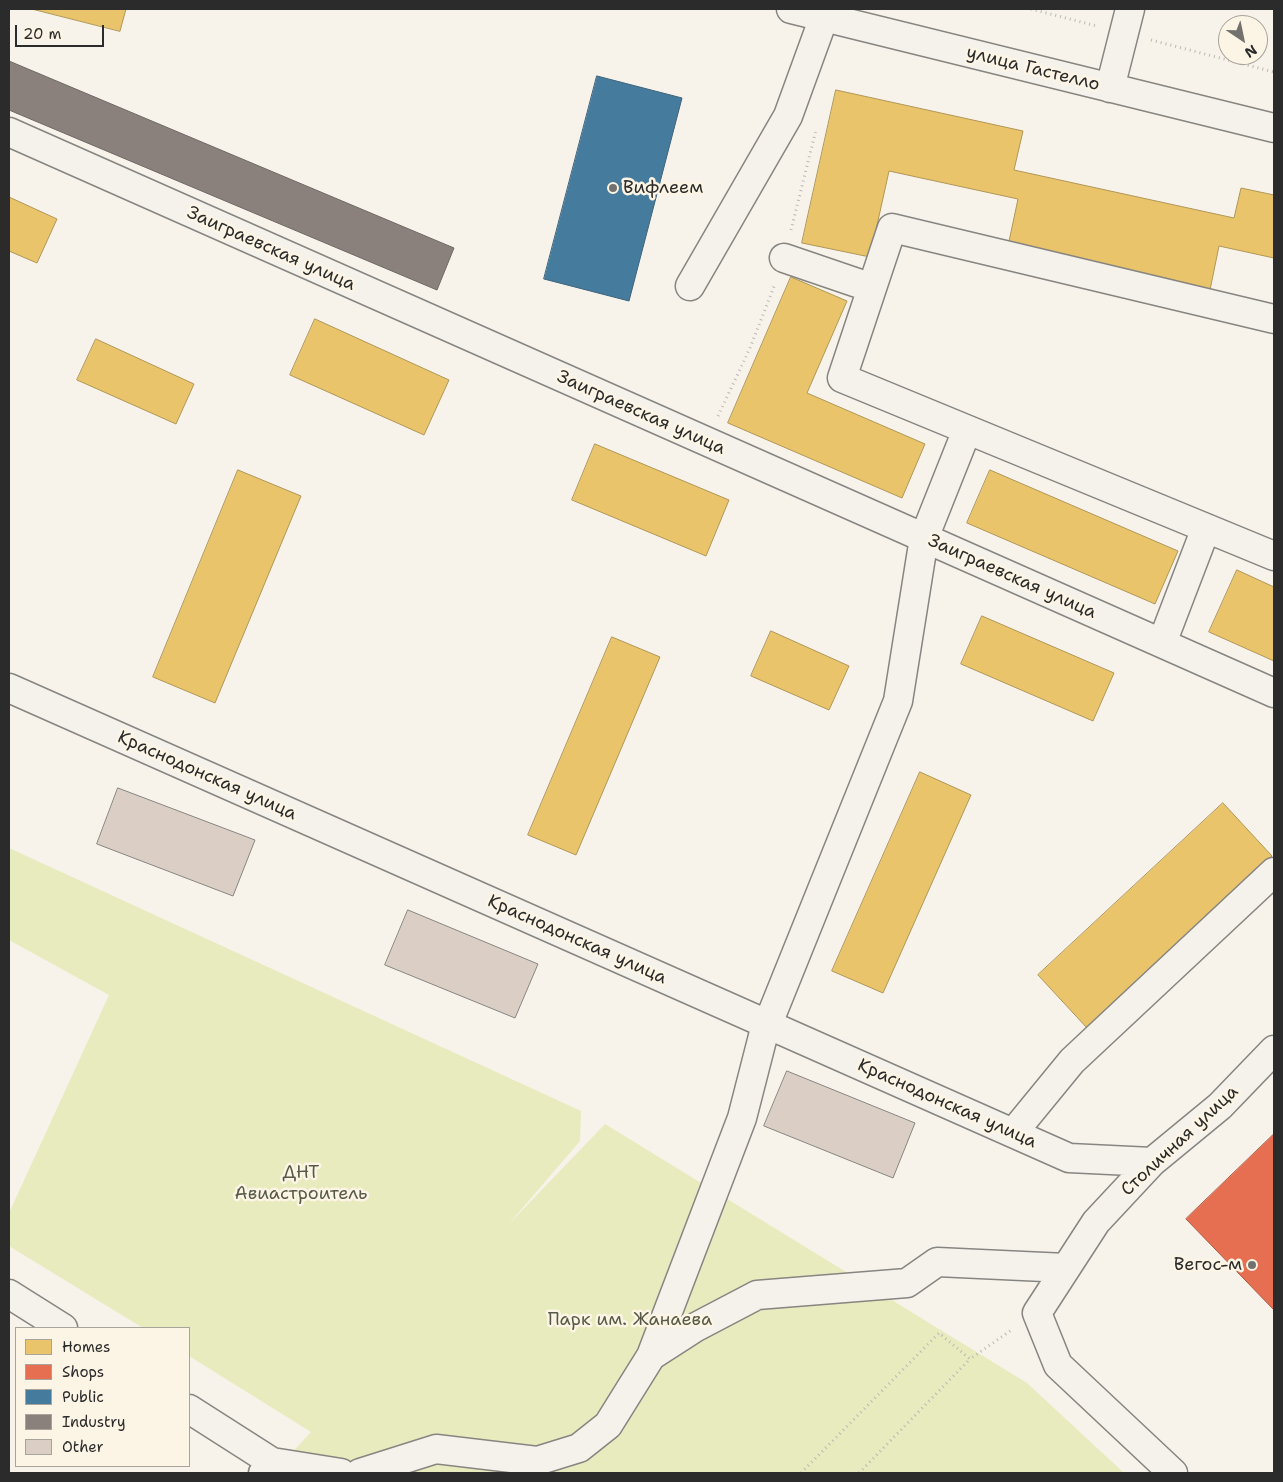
<!DOCTYPE html>
<html>
<head>
<meta charset="utf-8">
<style>
	body { margin:0 }
	#map { position:relative; width:1283px; height:1482px; overflow:hidden; background:#f7f3ea; font-family:"Shantell Sans",sans-serif }
	canvas { display:block }
	.frame { position:absolute; inset:0; border:10px solid #2b2b2b; pointer-events:none }
	.legend { position:absolute; left:15px; top:1327px; width:175px; height:140px; box-sizing:border-box; background:#fcf5e5; border:1px solid #a8a49b; margin:0; padding:6px 9px; list-style:none; font-size:15px; color:#2b2b2b }
	.legend li { display:flex; align-items:center; gap:10px; height:25px }
	.legend b { width:25px; border:1px solid #a8a49b }
	.north { position:absolute; left:1218px; top:15px; width:50px; height:50px; box-sizing:border-box; background:#fcf5e5; border:1px solid #a8a49b; border-radius:50%; rotate:146deg; font-size:14px; font-weight:700; line-height:20px; text-align:center; color:#2b2b2b }
	.north::after { content:''; display:block; margin:auto; width:18px; height:22px; background:#72716e; clip-path:polygon(50% 0,100% 100%,50% 72%,0 100%) }
	.scale { position:absolute; left:15px; top:25px; width:89px; height:22px; box-sizing:border-box; border:2px solid #2b2b2b; border-top:0; padding-left:6px; font-size:15px; line-height:18px; white-space:nowrap; color:#2b2b2b; -webkit-text-stroke:4px #fcf5e5; paint-order:stroke }
</style>
</head>
<body>
<div id="map">
<canvas width="1283" height="1482"></canvas>
<div class="frame"></div>
<ul class="legend">
<li><b style="height:14px;background:#e9c46a"></b>Homes</li>
<li><b style="height:14px;background:#e76f51"></b>Shops</li>
<li><b style="height:14px;background:#457b9d"></b>Public</li>
<li><b style="height:14px;background:#8a817c"></b>Industry</li>
<li><b style="height:14px;background:#dacec5"></b>Other</li>
</ul>
<div class="north">N</div>
<div class="scale">20 m</div>
</div>
<script>
const ctx = document.querySelector('canvas').getContext('2d');
ctx.lineJoin = 'round';
function paint(path, color) {
  ctx.fillStyle = color;
  ctx.fill(path, 'evenodd');
}
function trace(path, color, width, dash) {
  ctx.strokeStyle = color;
  ctx.lineWidth = width;
  ctx.lineCap = dash ? 'butt' : 'round';
  ctx.setLineDash(dash || []);
  ctx.stroke(path);
}
function drawText(font, color, halo, rows, align = 'center') {
  ctx.font = font + ' "Shantell Sans",sans-serif';
  ctx.lineWidth = 5;
  ctx.setLineDash([]);
  ctx.textBaseline = 'middle';
  ctx.strokeStyle = halo;
  ctx.fillStyle = color;
  for (const [text, x, y, turn = 0] of rows) {
    ctx.save();
    ctx.translate(x, y);
    ctx.rotate((+turn || 0) * Math.PI / 180);
    ctx.textAlign = isNaN(turn) ? turn : align;
    if (halo) ctx.strokeText(text, 0, 0);
    ctx.fillText(text, 0, 0);
    ctx.restore();
  }
}
const green = new Path2D(`
	M9,848L581,1111L580,1141L507,1226L605,1124L1027,1383L1124,1473H273L311,1432L189,1356V1328H143L9,1246V1213L109,995L9,940Z`);
const homes = new Path2D(`
	M32,9H126L120,31Z
	M836,90L1023,131L1014,170L1234,218L1241,188L1274,195V258L1219,246L1210,290L1008,246L1018,199L889,171L870,257L802,243Z
	M9,197L57,219L37,263L9,251Z
	M791,277L847,301L807,393L925,444L902,498L728,423Z
	M315,319L449,380L424,435L290,375Z
	M96,339L194,384L176,424L77,380Z
	M595,444L729,500L706,556L572,500Z
	M238,470L301,496L215,703L153,677Z
	M990,470L1178,551L1155,604L967,523Z
	M1237,570L1274,587V661L1209,632Z
	M982,616L1114,673L1093,721L961,664Z
	M771,631L849,666L829,710L751,676Z
	M612,637L660,657L576,855L528,835Z
	M920,772L971,795L883,993L832,971Z
	M1223,803L1272,856L1087,1028L1038,975Z`);
const shops = new Path2D(`
	M1274,1134V1310L1186,1219Z`);
const public = new Path2D(`
	M597,76L682,98L629,301L544,279Z`);
const industry = new Path2D(`
	M9,61L454,248L437,290L9,110Z`);
const building = new Path2D(`
	M118,788L255,840L233,896L97,844Z
	M408,910L538,964L515,1018L385,965Z
	M787,1071L915,1123L893,1178L764,1126Z`);
const path = new Path2D(`
	M1031,9L1097,26
	M1151,40L1274,72
	M791,230L816,130
	M718,416L750,348L775,284
	M801,1473L939,1333L970,1359L1013,1329
	M859,1473L970,1359`);
const minor = new Path2D(`
	M791,9L1274,128
	M1110,88L1130,9
	M9,132L1274,693
	M784,258L872,288
	M690,286L788,116L824,17
	M1274,319L892,228L842,378L1274,556
	M1162,643L1206,528
	M9,688L1069,1158L1152,1162
	M1013,1133L1072,1061L1274,872
	M9,1294L63,1328
	M651,1356L742,1118L763,1036L898,701L924,538L967,430
	M189,1409L272,1462
	M263,1473L272,1462L341,1473
	M360,1473L436,1449L537,1461L579,1448L608,1425L651,1356L696,1327L757,1295L907,1283L937,1262L1066,1268
	M1173,1473L1058,1365L1037,1313L1096,1222L1152,1162L1220,1106L1274,1050`);
const markers = [
	[613,188,5,"#72716e"],
	[1252,1265,5,"#72716e"]
];
const streetNames = [
	["улица Гастелло",1033,69,14],
	["Заиграевская улица",271,249,24],
	["Заиграевская улица",641,413,24],
	["Заиграевская улица",1012,577,24],
	["Краснодонская улица",207,776,24],
	["Краснодонская улица",577,940,24],
	["Краснодонская улица",947,1104,24],
	["Столичная улица",1180,1141,-43]
];
const poiNames = [
	["Вифлеем",623,188],
	["Вегос-м",1242,1265,"right"]
];
const parkNames = [
	["ДНТ",301,1173],
	["Авиастроитель",301,1194],
	["Парк им. Жанаева",630,1320]
];
paint(green, '#e7ebbd');
paint(homes, '#e9c46a');
trace(homes, '#b09657', 1);
paint(shops, '#e76f51');
trace(shops, '#af5b46', 1);
paint(public, '#457b9d');
trace(public, '#3d637b', 1);
paint(industry, '#8a817c');
trace(industry, '#6e6764', 1);
paint(building, '#dacec5');
trace(building, '#878581', 1);
trace(minor, '#878581', 31);
trace(path, '#bbb8b4', 3, [1, 4]);
trace(minor, '#f5f2ec', 28);
for (const [x, y, r, color] of markers) {
  const dot = new Path2D();
  dot.arc(x, y, r, 0, 2 * Math.PI);
  ctx.fillStyle = color;
  ctx.fill(dot);
  trace(dot, '#fcf5e5', 2);
}
drawText('18px', '#2b2b2b', '#fcf5e5', streetNames);
drawText('18px', '#2b2b2b', '#fcf5e5', poiNames, 'left');
drawText('18px', '#575a46', '#fcf5e5', parkNames);
</script>
</body>
</html>
